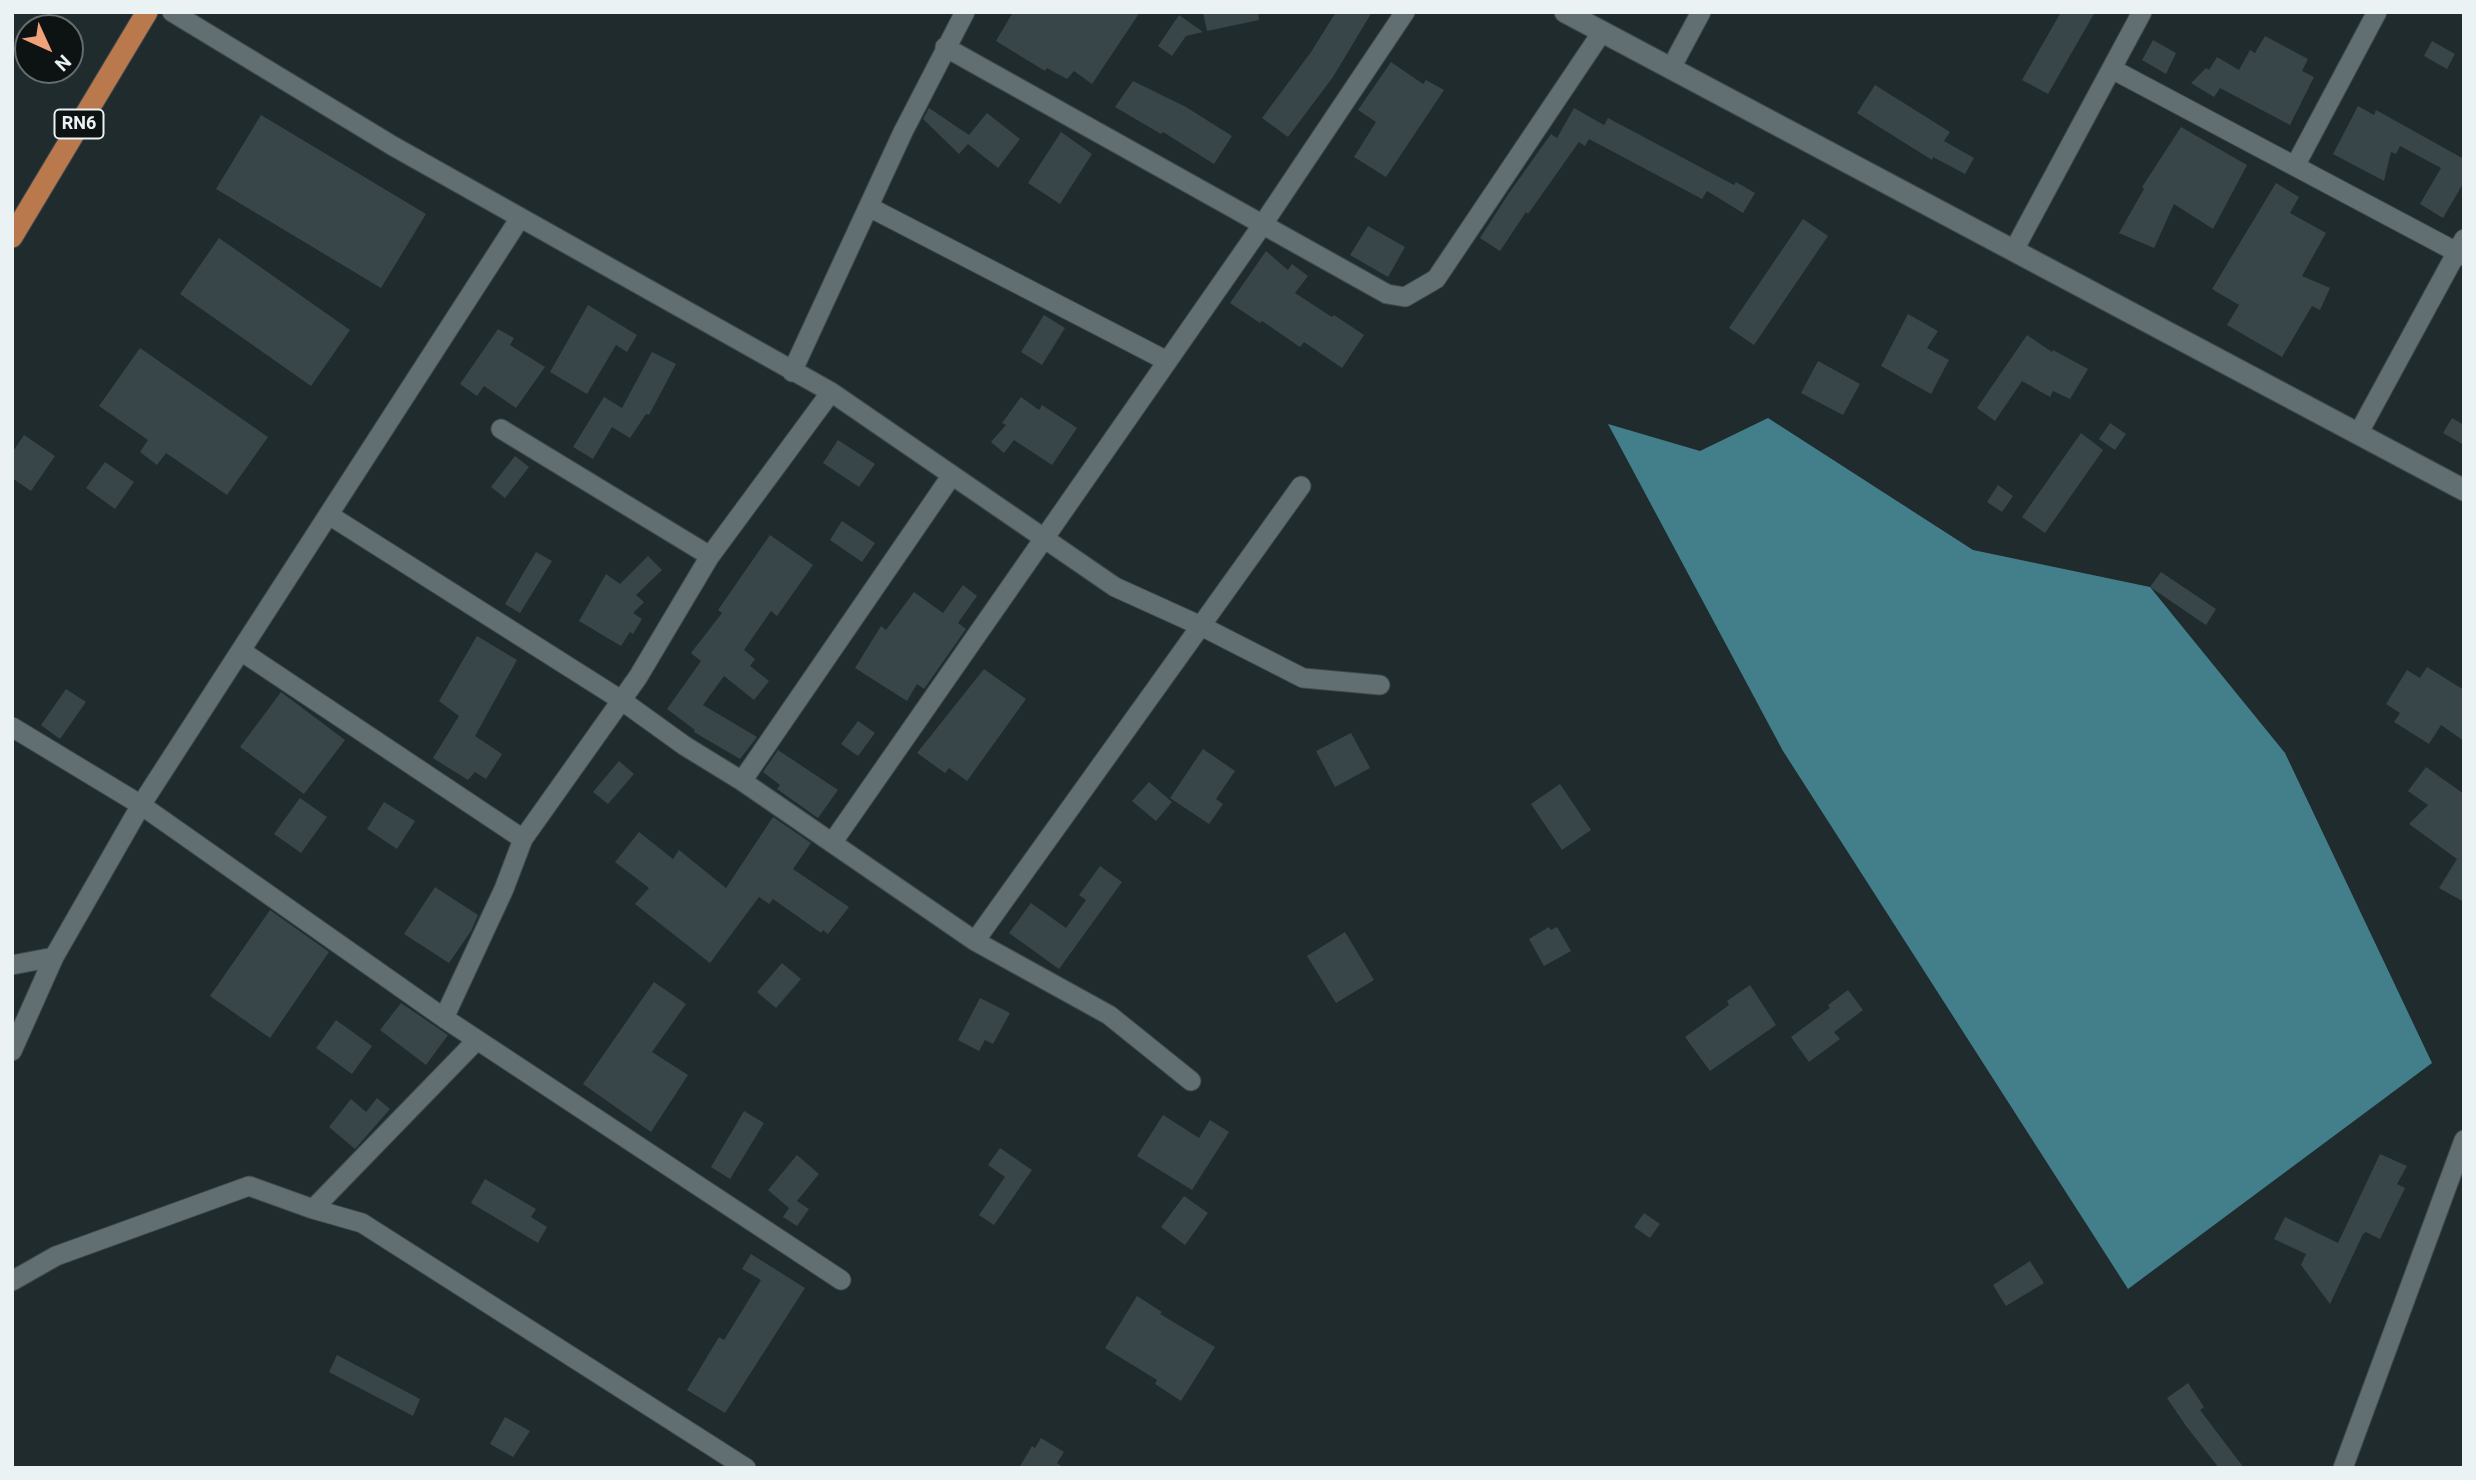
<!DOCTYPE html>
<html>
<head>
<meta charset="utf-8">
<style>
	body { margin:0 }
	#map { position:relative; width:2476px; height:1480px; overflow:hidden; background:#1f2b2d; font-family:Roboto,sans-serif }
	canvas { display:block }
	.frame { position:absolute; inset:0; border:14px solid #eaf2f3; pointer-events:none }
	.north { position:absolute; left:14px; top:14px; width:70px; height:70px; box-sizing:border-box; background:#0d1213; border:2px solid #656c6d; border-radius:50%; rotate:135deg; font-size:19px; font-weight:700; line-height:28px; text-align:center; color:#eaf2f3 }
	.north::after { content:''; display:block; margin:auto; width:24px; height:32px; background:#f0a378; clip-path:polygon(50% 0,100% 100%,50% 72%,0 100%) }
</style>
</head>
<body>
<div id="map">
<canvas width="2476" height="1480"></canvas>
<div class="frame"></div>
<div class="north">N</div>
</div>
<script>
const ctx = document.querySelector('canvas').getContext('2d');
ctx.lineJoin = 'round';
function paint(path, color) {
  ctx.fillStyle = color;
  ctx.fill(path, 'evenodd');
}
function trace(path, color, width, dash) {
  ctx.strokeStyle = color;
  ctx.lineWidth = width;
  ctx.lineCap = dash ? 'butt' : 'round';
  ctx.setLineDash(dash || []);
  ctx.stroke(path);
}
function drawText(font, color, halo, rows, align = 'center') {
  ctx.font = font + ' Roboto,sans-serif';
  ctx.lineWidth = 5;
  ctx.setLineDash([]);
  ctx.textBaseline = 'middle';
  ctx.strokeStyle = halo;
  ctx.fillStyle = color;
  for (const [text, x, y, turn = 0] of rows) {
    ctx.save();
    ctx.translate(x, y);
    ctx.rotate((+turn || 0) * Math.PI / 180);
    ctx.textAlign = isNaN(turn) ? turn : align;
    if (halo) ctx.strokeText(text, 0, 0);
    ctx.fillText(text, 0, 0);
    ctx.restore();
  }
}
const water = new Path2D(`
	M1768,418L1973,550L2150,587L2285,753L2432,1063L2128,1289L1783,751L1608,424L1700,451Z`);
const building = new Path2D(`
	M1013,12H1140L1092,84L1074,71L1067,79L1047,68L1045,71L996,41Z
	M1203,12H1258L1259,20L1207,31Z
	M1336,12H1372L1333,77L1288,137L1262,118L1311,52Z
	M2061,12H2095L2048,94L2022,80Z
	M1179,15L1203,32L1186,36L1172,56L1158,46Z
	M2265,36L2308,59L2302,71L2314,77L2290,125L2220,88L2214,97L2191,83L2206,68L2209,70L2217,57L2239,70L2250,50L2255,53Z
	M2153,40L2176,53L2166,74L2142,60Z
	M2432,41L2455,54L2447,69L2424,56Z
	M1391,62L1423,84L1426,80L1444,90L1386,177L1354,157L1376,122L1358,110Z
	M1133,81L1186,107L1232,136L1214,164L1163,132L1161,134L1115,107Z
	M1875,85L1950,132L1944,141L1974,158L1965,174L1933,157L1932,160L1857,113Z
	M2358,106L2374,115L2376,110L2464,159V182L2443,218L2420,204L2441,168L2400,146L2396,154L2391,152L2384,181L2333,154Z
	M929,108L969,135L987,113L1020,139L998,168L968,144L959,154L923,119Z
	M1574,108L1604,125L1608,118L1734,185L1736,182L1755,193L1743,213L1707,191L1702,199L1589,139L1585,146L1579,142L1528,214L1526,212L1500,251L1480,238L1509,193L1551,134L1557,138Z
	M261,115L426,214L381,288L216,189Z
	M2181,127L2247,165L2213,229L2174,204L2154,248L2119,233L2144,189L2142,187Z
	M1061,132L1092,154L1060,204L1028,183Z
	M2276,183L2299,197L2290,213L2326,233L2302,276L2330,288L2320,310L2312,306L2282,357L2227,325L2239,305L2212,289Z
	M1803,219L1828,236L1754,345L1729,328Z
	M1368,226L1405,247L1388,277L1350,255Z
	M219,238L350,330L311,386L180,294Z
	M1266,251L1288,270L1292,264L1308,276L1295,293L1332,317L1334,315L1364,335L1342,368L1304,342L1300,347L1262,321L1260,323L1230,303Z
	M588,305L637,335L627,352L616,345L587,394L550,372Z
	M1908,314L1938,331L1927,348L1949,360L1931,394L1881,366Z
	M1044,315L1065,328L1042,365L1021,352Z
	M498,329L514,338L510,345L545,367L516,408L484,386L477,396L460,384Z
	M2027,335L2052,352L2053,350L2088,369L2070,399L2053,391L2050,397L2022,381L1995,421L1977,408Z
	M140,348L268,437L227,495L166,453L157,465L140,452L148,440L99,406Z
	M652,352L676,364L649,415L646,414L630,438L612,427L593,459L573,447L604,397L622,408Z
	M1818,361L1860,384L1843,415L1801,393Z
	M1021,397L1039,410L1042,405L1077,428L1052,465L1014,440L1004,453L991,442L1006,425L1002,423Z
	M2452,418L2464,425V445L2443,433Z
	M2110,423L2126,434L2115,450L2099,439Z
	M2081,433L2103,450L2045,533L2022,517Z
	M24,435L55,456L31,491L12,478V453Z
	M838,440L875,464L859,487L823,463Z
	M515,456L529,467L505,498L491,487Z
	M105,462L134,482L115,509L86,488Z
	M1998,485L2013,496L2002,512L1987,502Z
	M842,521L875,543L862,562L830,540Z
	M770,535L813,565L777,616L771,611L744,650L755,659L750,666L769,681L754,700L724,676L703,705L757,737L740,759L694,732L695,730L667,709L701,661L691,653L722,613L718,610Z
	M536,552L552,561L520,613L505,604Z
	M648,556L662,570L636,595L644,602L633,613L642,619L633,634L630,632L621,646L579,621L606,574L620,584Z
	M2161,572L2216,609L2206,625L2150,587Z
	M963,585L977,596L958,623L966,629L924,689L917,684L907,701L855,668L881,626L886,630L914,592L943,613Z
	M477,636L517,660L475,736L502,754L486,779L475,772L468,780L433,758L459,716L439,701Z
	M2427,667L2464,690V741L2441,725L2429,744L2394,722L2400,713L2386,704L2407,670L2420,678Z
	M984,669L1026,699L967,781L949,768L945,773L917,753Z
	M66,689L86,702L60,739L41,725Z
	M281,692L345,740L304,794L240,747Z
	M858,721L875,733L858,756L841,744Z
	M1351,733L1370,768L1335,787L1316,751Z
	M1203,749L1235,771L1216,799L1223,804L1209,824L1170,798Z
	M778,750L838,790L818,818L777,789L780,785L763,772Z
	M619,761L634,774L608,804L593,792Z
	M2426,767L2464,794V902L2439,888L2457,859L2409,824L2428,805L2408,791Z
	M1149,782L1172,802L1156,821L1132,801Z
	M1560,784L1591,830L1562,850L1531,804Z
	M300,798L327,817L301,853L274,834Z
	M384,802L415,821L397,849L367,829Z
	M773,817L811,843L793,869L849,907L828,934L823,930L821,933L773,899L769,904L759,897L710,963L635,904L649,888L615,862L639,832L673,859L679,850L726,888Z
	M1100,866L1122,882L1059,969L1009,933L1031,903L1066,928L1086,900L1079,895Z
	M435,887L478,915L471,931L449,963L404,934Z
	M270,910L329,952L270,1038L210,996Z
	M1549,927L1551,930L1557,927L1571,951L1544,966L1529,939Z
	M1345,932L1374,980L1336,1003L1307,956Z
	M782,963L801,979L776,1008L757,992Z
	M654,982L686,1004L652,1052L688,1075L651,1132L583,1084Z
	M1750,985L1776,1025L1710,1071L1685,1037L1729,1005L1727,1001Z
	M1848,990L1863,1010L1834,1032L1840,1039L1809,1062L1791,1037L1830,1008L1828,1005Z
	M980,998L1010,1013L993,1044L985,1040L979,1051L958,1040Z
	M401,1003L448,1035L426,1065L380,1030Z
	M336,1020L372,1046L352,1074L316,1048Z
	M377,1098L390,1109L355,1149L329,1127L351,1099L366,1112Z
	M744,1111L764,1123L730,1179L711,1167Z
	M1163,1115L1199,1138L1210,1120L1229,1132L1192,1190L1137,1156Z
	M1000,1148L1032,1170L994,1225L979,1215L1005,1177L988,1165Z
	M2380,1154L2407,1166L2397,1184L2405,1188L2380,1239L2366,1232L2363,1234L2330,1304L2301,1265L2306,1254L2274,1239L2285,1217L2338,1243Z
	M797,1155L819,1174L797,1201L809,1209L797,1226L783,1217L789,1208L768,1190Z
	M485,1179L536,1209L531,1217L547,1227L538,1243L471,1203Z
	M1184,1196L1208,1213L1185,1245L1161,1227Z
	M1644,1213L1660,1224L1650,1238L1634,1227Z
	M751,1254L805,1288L725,1413L687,1390L719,1337L724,1340L761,1280L742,1269Z
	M2030,1261L2044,1283L2006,1306L1993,1285Z
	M1137,1296L1162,1312L1160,1314L1215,1347L1181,1401L1155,1384L1157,1380L1105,1348Z
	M337,1355L420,1399L413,1416L329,1372Z
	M2188,1383L2204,1407L2200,1410L2244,1468H2219L2186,1426L2167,1398Z
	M505,1417L530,1431L513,1457L490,1444Z
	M1041,1438L1064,1452L1057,1463L1064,1468H1019L1032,1446L1035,1448Z`);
const street = new Path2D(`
	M172,12L393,146L831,392L1115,587L1201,626L1303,678L1380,685
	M945,47L1387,294L1405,297L1436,279L1602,32
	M1671,68L1701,12
	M2112,69L2464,256
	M2295,166L2377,12
	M869,207L1167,361
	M2014,250L2142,12
	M792,372L903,132L965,12
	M501,429L710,556
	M2358,434L2464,239
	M329,515L621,700L685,746L742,781L975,941L1109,1015L1191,1081
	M241,651L523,839
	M12,727L141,805L444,1018L841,1280
	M742,781L952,475
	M832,843L1263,224L1405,12
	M975,941L1301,486
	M12,965L54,957L141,805L520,218
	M444,1018L504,889L523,839L638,677L710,556L831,392
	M12,1051L54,957
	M313,1209L477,1040
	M12,1281L56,1256L249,1186L313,1209L362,1223L746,1468
	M2343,1468L2464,1140`);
const secondary = new Path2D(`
	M1565,12L2464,490`);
const primary = new Path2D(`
	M12,237L147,12`);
const shields = [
	[79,124,49]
];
const shieldNames = [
	["RN6",79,124]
];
paint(water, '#437f8b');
paint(building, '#394649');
trace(street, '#3e494b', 21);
trace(secondary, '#3e494b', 23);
trace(primary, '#3e494b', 23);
trace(street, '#616f72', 19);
trace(secondary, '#616f72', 21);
trace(primary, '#b9794d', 21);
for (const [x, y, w] of shields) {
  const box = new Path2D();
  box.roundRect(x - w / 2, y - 14.5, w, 29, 5);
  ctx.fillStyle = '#0d1213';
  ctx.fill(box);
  trace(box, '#eaf2f3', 2);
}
drawText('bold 18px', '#eaf2f3', null, shieldNames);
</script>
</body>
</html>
